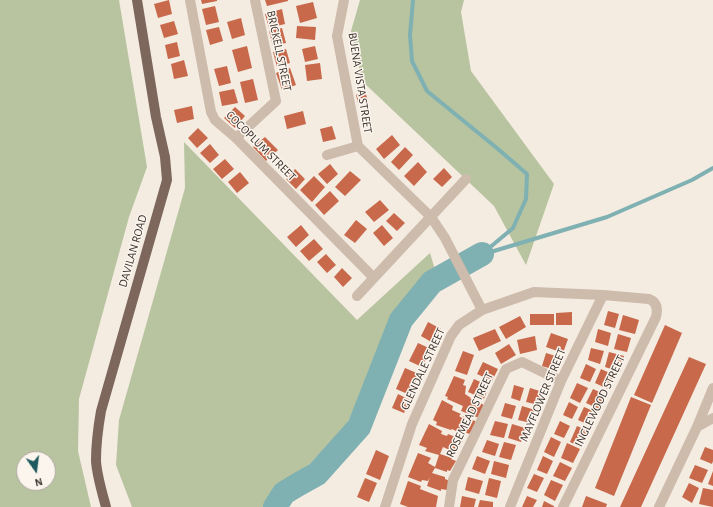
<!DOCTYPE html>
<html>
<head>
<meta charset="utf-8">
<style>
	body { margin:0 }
	#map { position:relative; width:713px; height:507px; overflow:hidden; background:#f4ebe1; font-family:"Alegreya Sans",sans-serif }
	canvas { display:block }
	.north { position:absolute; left:16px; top:451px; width:40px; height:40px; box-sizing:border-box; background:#fbf5ee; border:1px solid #aea6a0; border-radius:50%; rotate:166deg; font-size:11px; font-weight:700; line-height:16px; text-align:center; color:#3b302b }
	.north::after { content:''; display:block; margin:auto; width:14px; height:18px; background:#1f5a5e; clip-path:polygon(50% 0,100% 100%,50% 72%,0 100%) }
</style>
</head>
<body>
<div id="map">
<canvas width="713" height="507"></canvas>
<div class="north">N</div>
</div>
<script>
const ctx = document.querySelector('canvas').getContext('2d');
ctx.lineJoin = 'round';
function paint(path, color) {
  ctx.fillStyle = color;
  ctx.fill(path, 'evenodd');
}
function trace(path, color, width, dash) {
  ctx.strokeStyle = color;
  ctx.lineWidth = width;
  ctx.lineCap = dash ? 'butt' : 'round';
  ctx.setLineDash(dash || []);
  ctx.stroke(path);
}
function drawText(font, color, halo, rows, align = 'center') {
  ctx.font = font + ' "Alegreya Sans",sans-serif';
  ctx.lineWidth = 3;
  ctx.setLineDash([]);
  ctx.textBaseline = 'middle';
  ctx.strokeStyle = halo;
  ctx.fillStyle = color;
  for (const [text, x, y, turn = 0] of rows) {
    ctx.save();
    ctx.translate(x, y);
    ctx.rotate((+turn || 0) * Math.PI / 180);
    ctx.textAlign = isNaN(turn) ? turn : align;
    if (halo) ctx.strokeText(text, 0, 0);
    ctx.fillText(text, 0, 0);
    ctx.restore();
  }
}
const green = new Path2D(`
	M0,0H119L147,167L129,217L79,399L78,451L91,507H0ZM24,459H48V483H24Z
	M360,0H464L461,12L471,71L554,184L526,265L494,206L362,81L351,31Z
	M184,142L357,320L430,253L436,273L396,316L347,424L308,466L278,485L263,507H132L116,465L119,420L185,188Z`);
const stream = new Path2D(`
	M413,0L410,35L412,61L427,91L498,149L527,174L526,199L513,228L482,254
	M484,254L607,217L692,180L713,168`);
const river = new Path2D(`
	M275,507L284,493L299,484L317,474L359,427L401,320L432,282L482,254`);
const building = new Path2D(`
	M169,0L172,14L158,18L154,4Z
	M201,0H217V1L202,4Z
	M265,0H288V1L267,6Z
	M313,2L317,18L300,23L296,6Z
	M215,6L219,22L206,25L202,9Z
	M282,9L285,24L269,28L265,14Z
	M241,18L245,35L232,39L227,22Z
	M174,21L178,34L164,38L160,25Z
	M297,26L316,27L315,40L296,38Z
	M219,27L223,41L210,45L206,30Z
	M282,28L286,43L273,46L269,31Z
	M177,42L180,56L168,59L165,45Z
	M247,46L252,68L238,72L232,50Z
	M315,46L318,59L305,62L302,49Z
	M286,49L290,63L277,67L273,52Z
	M184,60L188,76L174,79L171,64Z
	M320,63L322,79L307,81L305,65Z
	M227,66L231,83L219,86L214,69Z
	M290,68L296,85L282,90L276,73Z
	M253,79L258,100L245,103L240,82Z
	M234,89L238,103L222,106L219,92Z
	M365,92L368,100L358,103L356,95Z
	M192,106L194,119L177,123L174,110Z
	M235,107L245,116L235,128L224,118Z
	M303,111L306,124L287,129L284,116Z
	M332,126L336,139L323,142L320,129Z
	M198,128L208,138L197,148L188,138Z
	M392,135L400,145L384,159L376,149Z
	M265,137L278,150L266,161L253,147Z
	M210,144L219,155L210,163L200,153Z
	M405,147L413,155L399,170L391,162Z
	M225,159L234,169L222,179L213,169Z
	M418,162L427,172L414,186L404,176Z
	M330,164L338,174L327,184L318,174Z
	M444,168L452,177L442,187L433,179Z
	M295,169L305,179L296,189L286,179Z
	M350,171L361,180L345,196L335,187Z
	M240,172L249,183L237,193L228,182Z
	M314,176L325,187L312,202L300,190Z
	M330,191L339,201L324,215L315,205Z
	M380,200L389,210L374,222L365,212Z
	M394,213L405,223L397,231L386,221Z
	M356,220L367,229L355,243L344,235Z
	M301,225L309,235L296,247L287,237Z
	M382,225L393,238L384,246L373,233Z
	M314,239L323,249L309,261L300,251Z
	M326,254L336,265L327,273L317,262Z
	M342,268L352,278L343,287L334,277Z
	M608,311L619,314L615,328L604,325Z
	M572,312V325H556V313Z
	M530,314H554V325H530Z
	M623,315L639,320L635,334L619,330Z
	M520,316L526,327L506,339L499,327Z
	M428,322L441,329L433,343L421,336Z
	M665,325L682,333L652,403L634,395Z
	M495,329L501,341L479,351L473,338Z
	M598,329L611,333L608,346L595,342Z
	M551,333L568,339L563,353L546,347Z
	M618,334L631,338L627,352L614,349Z
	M535,336L537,350L520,354L517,340Z
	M418,343L431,349L422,367L409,361Z
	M509,344L516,355L501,364L495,353Z
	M591,348L604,351L600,364L588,360Z
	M463,351L474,355L467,375L455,371Z
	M609,352L624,356L620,372L605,367Z
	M546,353L559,357L555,370L542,366Z
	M689,357L706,364L641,507H620Z
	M483,362L498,369L492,381L477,374Z
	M586,364L596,369L590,382L580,378Z
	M405,368L419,374L410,395L396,389Z
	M601,369L614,375L608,389L595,383Z
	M454,376L465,380L463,385L466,386L465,394L471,398L470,399H474L479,402L488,408L479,418L461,411L463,406L447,399L448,397L445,396Z
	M474,379L489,386L484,399L468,392Z
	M577,383L588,388L580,403L570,398Z
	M514,385L524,388L520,401L511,398Z
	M530,388L543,392L539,405L526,402Z
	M593,389L606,395L599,409L586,403Z
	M398,394L410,400L404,413L392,408Z
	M631,397L651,405L614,496L595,488Z
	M442,400L453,406L452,410L461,414L459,416L462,418L464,416L479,423L469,434L465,432L464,435L452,429L451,430L436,425L437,422L433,420Z
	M569,402L578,407L572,419L563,415Z
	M505,403L516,406L512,419L501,416Z
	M522,406L535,410L531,423L518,420Z
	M584,407L598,413L591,426L578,420Z
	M495,421L508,424L504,438L490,435Z
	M560,421L570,426L564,438L554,434Z
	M429,424L442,431L441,434L447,436L448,434L463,440L456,453L443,447L440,454L452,458L451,459L456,461L450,471L447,470V472L435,468L432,473L445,477V479L450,481L447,490L441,489V491L427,486L430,477L428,481L422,480L421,482L408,477L418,453L431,458L428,463L435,467L439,455L425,451L427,448L419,445Z
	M512,424L525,428L521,442L508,438Z
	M577,426L588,431L580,447L570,442Z
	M551,437L561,442L554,457L544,452Z
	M487,440L499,444L495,456L482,452Z
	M504,442L516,445L511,460L499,457Z
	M567,443L580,449L573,463L561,458Z
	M705,447L713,450V461L712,464L700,459Z
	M376,450L389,456L380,480L366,474Z
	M477,456L490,461L485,474L472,469Z
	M543,456L553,461L547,474L537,470Z
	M494,461L509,465L506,478L491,474Z
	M560,462L572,468L565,481L553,476Z
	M695,465L708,470L702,483L689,478Z
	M713,471V486L708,484Z
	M534,474L544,478L537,492L527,488Z
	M468,477L483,481L479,494L465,490Z
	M365,478L377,483L369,502L357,497Z
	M489,478L501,481L497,498L485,495Z
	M551,480L563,485L555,501L544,495Z
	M408,481L421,486L420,489L438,496L436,507H408L400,504Z
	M689,483L699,488L692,503L682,497Z
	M703,488L713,490V507L699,504Z
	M462,496L476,499L474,507H460Z
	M527,496L537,500L533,507H522Z
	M586,496L607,504L606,507H582Z
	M480,500L493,502V507H478Z
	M544,501L554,506V507H542Z`);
const minor = new Path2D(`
	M190,0L211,112L215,120L236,138L374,278
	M344,0L337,36L358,146L431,217L445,238L482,310
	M236,138L276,101L255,0
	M327,155L358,146
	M357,296L466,179
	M697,427L713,418
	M385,507L412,424L451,336L459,325L482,310L534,292L603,295L649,299C657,302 658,309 656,317L563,507
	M449,507L453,480L506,369L522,362L561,381
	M510,507L561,381L603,295
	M659,507L697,427L713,388`);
const major = new Path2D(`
	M106,507C102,492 97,476 96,461C96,444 98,428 101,411L167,180L165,157L156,117L137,0`);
const streetNames = [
	["BRICKELL STREET",279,51,78],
	["BUENA VISTA STREET",360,83,81],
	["COCOPLUM STREET",261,146,45],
	["DAVILAN ROAD",133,251,-74],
	["GLENDALE STREET",423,369,-65],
	["MAYFLOWER STREET",543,395,-67],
	["INGLEWOOD STREET",600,401,-64],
	["ROSEMEAD STREET",470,415,-64]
];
paint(green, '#b8c4a0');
trace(stream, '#7fb0b2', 4);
trace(river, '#7fb0b2', 24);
paint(building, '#c8694b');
trace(minor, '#cdbbac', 10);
trace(major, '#7d675c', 10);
drawText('12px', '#3b302b', '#fbf5ee', streetNames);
</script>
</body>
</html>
